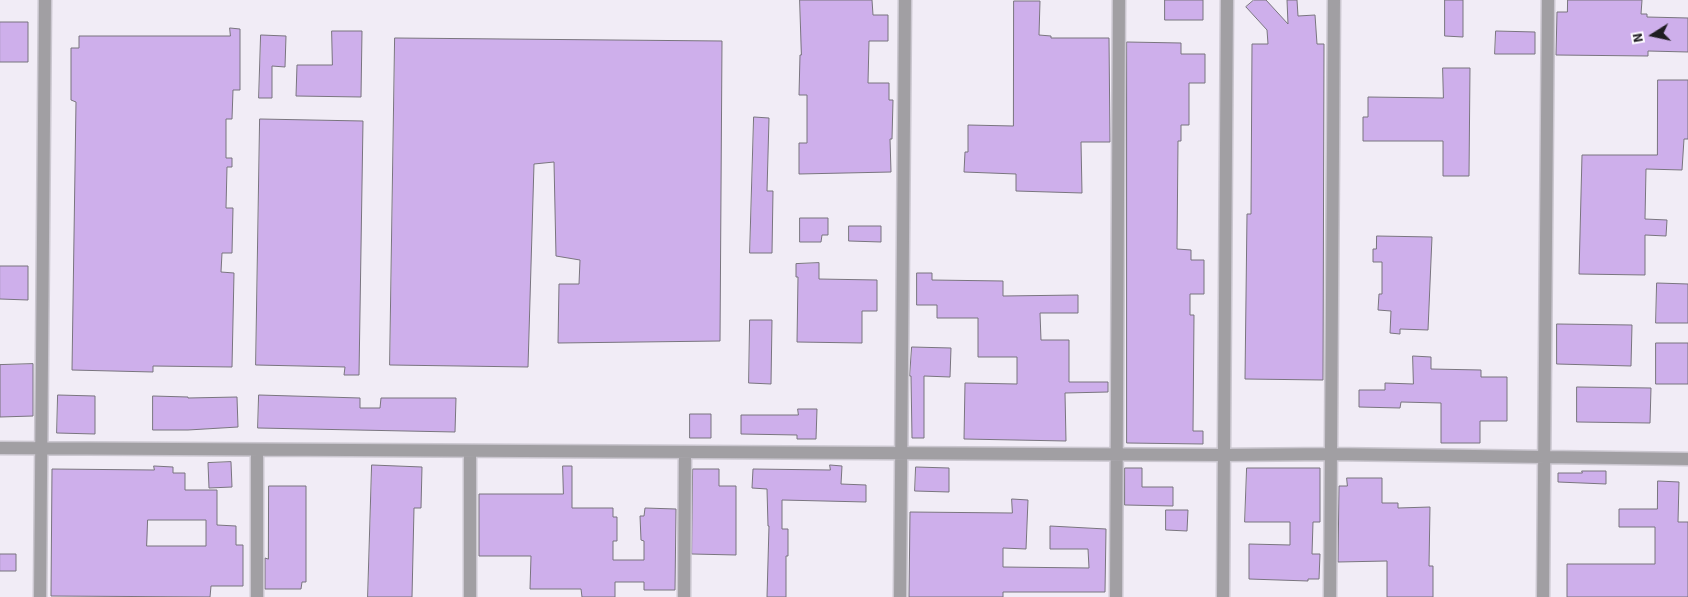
<!DOCTYPE html>
<html>
<head>
<meta charset="utf-8">
<style>
	body { margin:0 }
	#map { position:relative; width:1688px; height:597px; overflow:hidden; background:#f1ecf6; font-family:"Source Sans 3",sans-serif }
	canvas { display:block }
	.north { position:absolute; left:1628px; top:10px; width:50px; height:50px; -webkit-text-stroke:4px #fdfbff; paint-order:stroke; rotate:260deg; font-size:14px; font-weight:700; line-height:20px; text-align:center; color:#1f1d21 }
	.north::after { content:''; display:block; margin:auto; width:18px; height:22px; background:#1f1d21; clip-path:polygon(50% 0,100% 100%,50% 72%,0 100%) }
</style>
</head>
<body>
<div id="map">
<canvas width="1688" height="597"></canvas>
<div class="north">N</div>
</div>
<script>
const ctx = document.querySelector('canvas').getContext('2d');
ctx.lineJoin = 'round';
function paint(path, color) {
  ctx.fillStyle = color;
  ctx.fill(path, 'evenodd');
}
function trace(path, color, width, dash) {
  ctx.strokeStyle = color;
  ctx.lineWidth = width;
  ctx.lineCap = dash ? 'butt' : 'round';
  ctx.setLineDash(dash || []);
  ctx.stroke(path);
}
const building = new Path2D(`
	M800,0H872L873,15H888V41H869L868,83H889V100H893L892,139H890L891,172L799,174V143H807V95H799L800,55H801Z
	M1165,0H1203V20H1165Z
	M1254,0H1266L1288,24L1287,0H1297L1298,16L1315,15L1317,44H1324L1323,380L1245,379L1247,214H1251L1252,44H1268L1267,30L1246,7Z
	M1445,0H1463V37L1445,36Z
	M1568,0H1642L1641,14H1647V17L1688,18V52L1648,51V56L1556,55L1557,12H1567Z
	M1014,1H1040L1039,35L1051,36V38H1109L1110,142H1081L1082,193L1016,191V174L964,172L965,152H968V125L1013,126Z
	M0,22H28V62H0Z
	M230,28L240,29V90H233L232,119H226V158H232V167H227L226,208H233L232,253H222L221,272L234,273L232,367L153,366V372L72,370L76,102L71,100V48H79V36H230Z
	M332,31H362L361,97L296,96L297,65H332Z
	M1496,31L1535,32V54H1495Z
	M261,35L286,36L285,67L272,66V98H259Z
	M395,38L722,41L720,341L558,343L559,284H579L580,260L556,256L554,162L534,164L528,367L390,365Z
	M1127,42L1181,43V54H1205V83H1189V125H1181V141H1178L1177,249L1191,250V260H1204V294H1190V315H1194L1193,431H1203V444L1127,443Z
	M1443,68H1470L1469,176H1443V141H1363V117H1368V97L1443,98Z
	M1658,80H1688V139H1684L1682,170L1646,169L1645,219L1667,220L1666,236L1645,235V275L1579,274L1582,155H1657Z
	M754,117L769,118L767,191H773L772,253H750Z
	M260,119L363,121L359,375H344L345,367L256,365Z
	M800,218H828V235H822L821,242H800Z
	M849,226H881V242L849,241Z
	M1377,236L1432,237L1428,330L1400,329V334L1390,333L1391,311L1378,310L1379,294H1382V262H1373V249H1376Z
	M819,263V279L877,280V311H862V343L797,342L798,277H796V264Z
	M0,266H28V300L0,299Z
	M917,273H932V280L1003,281V296L1078,295V313H1040L1041,340H1069V382H1108V392L1065,393L1066,441L964,439L965,383L1017,384V357H978V318H937V305H917Z
	M1657,283L1688,284V323H1656Z
	M750,320H772L771,384L749,383Z
	M1557,324L1632,325L1631,366L1557,364Z
	M1656,343H1688V384H1656Z
	M912,347L951,348L950,377L924,376V438H912L911,376H910Z
	M1413,356L1431,357V369L1481,370V377H1507V421H1480V443H1441V403L1401,402L1400,408L1359,407V390H1385V383L1413,384Z
	M33,364V416L0,417V365Z
	M1577,387L1651,388L1650,423L1577,422Z
	M58,395L95,396V434L57,433Z
	M259,395L360,398V408H380L381,398H456L455,432L258,428Z
	M153,396L188,397V398L237,397L238,427L188,430H153Z
	M798,409H817L816,439H797V435L741,434V415H798Z
	M690,414H711V438H690Z
	M231,462L232,487L209,488L208,463Z
	M372,465L422,467L421,508H414L412,597H368Z
	M830,465L842,466L841,484L866,485V502L782,500V529H788V556H786V597H767L769,526H768L767,489L752,488L753,469L830,470Z
	M154,466L173,467V473H185V490H217V525L236,526V545H243V586H211L210,597L51,596L52,469L154,470ZM148,520H206V546H147Z
	M563,466H572V508H613V517H617V541H613V560H644V541L641,540L640,516H644L645,508L676,509L675,590H644V582H615V597H582L581,589H530L531,556H479V494H563Z
	M916,467L949,468V492L915,491Z
	M1125,468H1142V487H1173V506L1125,505Z
	M1247,468H1320V522H1313L1312,554H1320L1319,579H1308V581L1249,579V544L1290,545V522H1245Z
	M693,469H719V486H736V555L692,554Z
	M1582,471H1606V484L1558,482V473H1582Z
	M1347,478H1382V503H1398V508L1430,507L1429,566H1433V597H1387V561L1338,562L1339,486H1347Z
	M1658,481L1679,482L1678,522H1688V597H1567V564H1655V527H1619V509H1657Z
	M269,486H306V582H302L301,589H265V558L268,559Z
	M1012,499L1028,500L1026,549L1003,548V567L1089,568L1088,549H1050V526L1106,529L1105,592H1003V597H909L910,512L1012,513Z
	M1166,510H1188L1187,531L1166,530Z
	M0,554H16V571H0Z`);
const minor = new Path2D(`
	M0,448L1224,455L1331,454L1688,459
	M40,597L45,0
	M257,597V450
	M470,597V451
	M684,597L685,452
	M900,597L905,0
	M1116,597L1119,0
	M1223,597L1227,0
	M1330,597L1334,0
	M1543,597L1548,0`);
paint(building, '#ceafeb');
trace(building, '#79757e', 1);
trace(minor, '#cbc7d0', 15);
trace(minor, '#a19fa3', 12);
</script>
</body>
</html>
